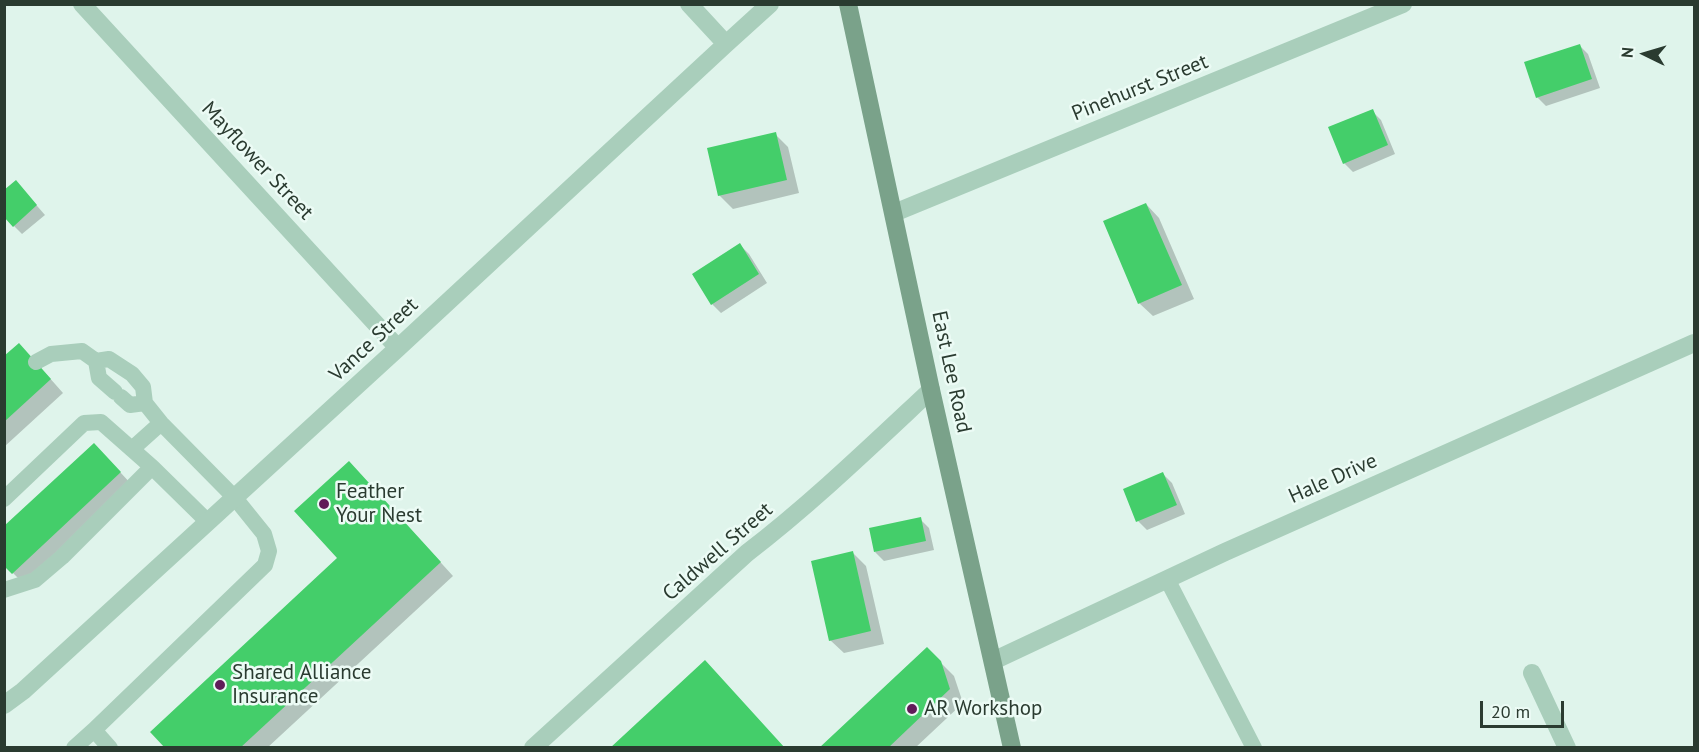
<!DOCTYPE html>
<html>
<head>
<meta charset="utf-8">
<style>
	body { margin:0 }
	#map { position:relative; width:1699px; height:752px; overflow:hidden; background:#dff4eb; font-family:"PT Sans",sans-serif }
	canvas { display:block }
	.frame { position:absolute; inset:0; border:6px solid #2a3b30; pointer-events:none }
	.north { position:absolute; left:1615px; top:24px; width:60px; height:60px; -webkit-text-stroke:4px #ecfbf5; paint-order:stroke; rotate:275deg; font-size:16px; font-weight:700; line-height:24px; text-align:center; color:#2a3b30 }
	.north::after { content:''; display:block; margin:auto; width:21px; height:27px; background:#2a3b30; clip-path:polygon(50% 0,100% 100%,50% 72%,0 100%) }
	.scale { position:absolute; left:1480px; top:701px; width:84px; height:27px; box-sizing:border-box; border:3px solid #2a3b30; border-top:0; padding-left:8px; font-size:18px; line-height:21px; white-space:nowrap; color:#2a3b30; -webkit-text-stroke:4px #ecfbf5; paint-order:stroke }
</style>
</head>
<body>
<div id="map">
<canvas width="1699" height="752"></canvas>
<div class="frame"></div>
<div class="north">N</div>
<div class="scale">20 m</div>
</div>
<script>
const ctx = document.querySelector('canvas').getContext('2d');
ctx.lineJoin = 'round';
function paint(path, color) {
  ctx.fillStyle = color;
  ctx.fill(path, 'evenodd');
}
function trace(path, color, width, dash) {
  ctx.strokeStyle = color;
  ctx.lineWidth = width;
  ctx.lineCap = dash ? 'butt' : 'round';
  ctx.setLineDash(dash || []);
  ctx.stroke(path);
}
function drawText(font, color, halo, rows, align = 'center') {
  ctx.font = font + ' "PT Sans",sans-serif';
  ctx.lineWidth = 5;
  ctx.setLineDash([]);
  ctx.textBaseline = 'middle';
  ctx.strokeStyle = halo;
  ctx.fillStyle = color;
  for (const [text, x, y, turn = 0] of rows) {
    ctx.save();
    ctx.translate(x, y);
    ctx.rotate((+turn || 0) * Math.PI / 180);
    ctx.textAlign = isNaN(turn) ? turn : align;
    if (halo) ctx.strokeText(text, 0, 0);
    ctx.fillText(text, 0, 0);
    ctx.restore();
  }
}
const shadow = new Path2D(`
	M1579,45L1588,54L1600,88L1546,106L1537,97Z
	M1372,111L1381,120L1395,154L1353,172L1344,163Z
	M775,134L788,147L799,193L733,209L719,195Z
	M24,191L45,215L22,234L14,226Z
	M1146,204L1159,218L1194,299L1153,316L1139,303Z
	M740,245L749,254L767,283L721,313L712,304Z
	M4,358H32L63,393L4,447Z
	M107,458L133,486L26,586L4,564Z
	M1163,474L1172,483L1185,514L1147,530L1138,521Z
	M362,476L453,576L267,748H167L340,558Z
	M920,519L929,528L934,550L884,561L875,552Z
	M852,552L866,566L884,644L844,653L830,640Z
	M927,649L954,676L963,703L915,748H821Z`);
const building = new Path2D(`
	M1580,44L1592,79L1536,98L1524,62Z
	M1373,109L1388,145L1343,164L1328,127Z
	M776,132L787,180L718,196L707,148Z
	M16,180L37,205L13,227L4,217V190Z
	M1146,203L1182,285L1138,304L1103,221Z
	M740,243L759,274L711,305L692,274Z
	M19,343L51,379L4,422V356Z
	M94,443L121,472L12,574L4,566V526Z
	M349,461L441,562L240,748H165L150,732L337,558L294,511Z
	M1163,472L1177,505L1136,522L1123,489Z
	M921,517L926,541L874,552L869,528Z
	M853,551L871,631L829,641L811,561Z
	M927,647L941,661L950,689L888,748H819Z
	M705,660L785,748H610Z`);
const lane = new Path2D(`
	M96,361L99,378L115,392
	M36,362L51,354L82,351L96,361L109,359L132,374L143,387L145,403L161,423L235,498L264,534L269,551L265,565L94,730L110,748
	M121,397L130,405L145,403
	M132,449L161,423
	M4,499L84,423L101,422L152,467L208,522
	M1167,579L1254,748
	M4,590L35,580L62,557L152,467
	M74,748L94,730`);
const street = new Path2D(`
	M82,4L398,348
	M689,4L726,44
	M894,213L1403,4
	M993,661L1225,552L1694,343
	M1532,673L1567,748
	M4,705L23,691L398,348L726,44L770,4
	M533,748L747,553C812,503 871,446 931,390`);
const secondary = new Path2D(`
	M848,4L931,390L1012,748`);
const markers = [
	[324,504,6,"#601c59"],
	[220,685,6,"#601c59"],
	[912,709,6,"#601c59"]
];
const streetNames = [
	["Pinehurst Street",1140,88,-22],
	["Mayflower Street",257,161,47],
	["Vance Street",374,340,-43],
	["East Lee Road",951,372,78],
	["Hale Drive",1333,479,-24],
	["Caldwell Street",718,552,-41]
];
const poiNames = [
	["Feather",336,492],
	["Your Nest",336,516],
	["Shared Alliance",232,673],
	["Insurance",232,697],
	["AR Workshop",924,709]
];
paint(shadow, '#0003');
paint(building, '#44ce6a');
trace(lane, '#a9cebb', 16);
trace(street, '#a9cebb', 18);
trace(secondary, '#7aa28a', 18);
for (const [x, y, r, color] of markers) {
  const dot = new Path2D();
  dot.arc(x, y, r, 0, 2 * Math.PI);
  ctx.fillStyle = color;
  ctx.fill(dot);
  trace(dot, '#ecfbf5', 2);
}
drawText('21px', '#2a3b30', '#ecfbf5', streetNames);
drawText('21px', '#2a3b30', '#ecfbf5', poiNames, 'left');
</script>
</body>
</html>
